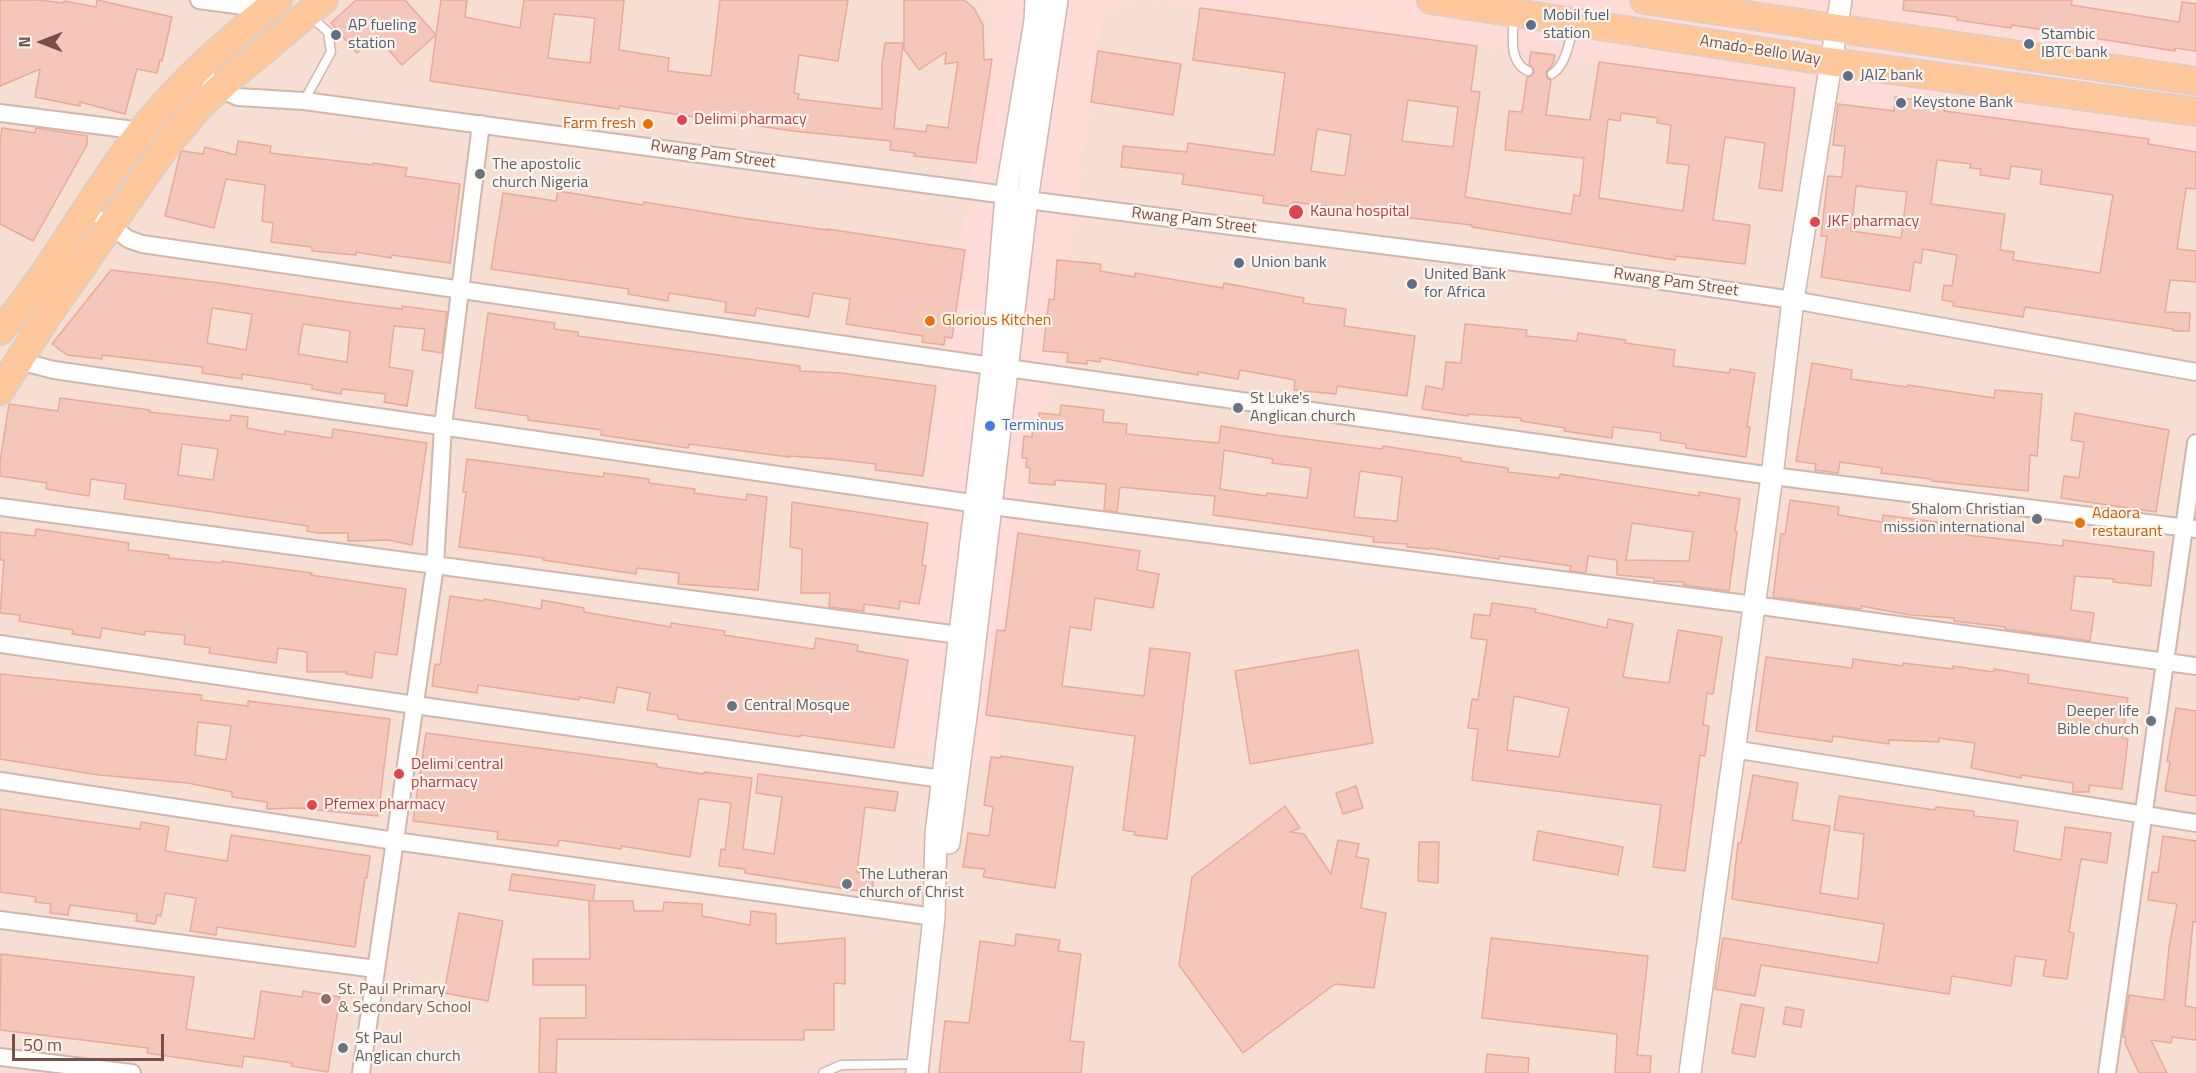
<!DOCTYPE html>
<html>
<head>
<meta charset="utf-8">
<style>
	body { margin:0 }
	#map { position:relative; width:2196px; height:1073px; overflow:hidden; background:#feefe4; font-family:"Titillium Web",sans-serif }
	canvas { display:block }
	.north { position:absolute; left:12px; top:12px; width:60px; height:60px; -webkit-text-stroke:4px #fff4ec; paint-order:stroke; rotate:270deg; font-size:16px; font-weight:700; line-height:24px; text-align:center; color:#785047 }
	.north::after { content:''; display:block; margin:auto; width:21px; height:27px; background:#785047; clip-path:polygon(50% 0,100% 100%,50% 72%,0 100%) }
	.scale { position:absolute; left:12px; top:1034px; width:152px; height:27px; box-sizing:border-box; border:3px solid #785047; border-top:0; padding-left:8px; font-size:18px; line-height:21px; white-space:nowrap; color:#785047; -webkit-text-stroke:4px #fff4ec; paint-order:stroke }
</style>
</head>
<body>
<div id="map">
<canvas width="2196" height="1073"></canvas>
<div class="north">N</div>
<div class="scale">50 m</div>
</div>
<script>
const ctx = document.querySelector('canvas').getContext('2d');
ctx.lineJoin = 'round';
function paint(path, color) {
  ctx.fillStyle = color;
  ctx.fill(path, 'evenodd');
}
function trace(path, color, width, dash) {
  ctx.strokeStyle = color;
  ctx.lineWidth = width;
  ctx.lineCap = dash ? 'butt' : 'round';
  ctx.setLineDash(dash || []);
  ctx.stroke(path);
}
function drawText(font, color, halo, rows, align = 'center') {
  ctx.font = font + ' "Titillium Web",sans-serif';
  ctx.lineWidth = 4.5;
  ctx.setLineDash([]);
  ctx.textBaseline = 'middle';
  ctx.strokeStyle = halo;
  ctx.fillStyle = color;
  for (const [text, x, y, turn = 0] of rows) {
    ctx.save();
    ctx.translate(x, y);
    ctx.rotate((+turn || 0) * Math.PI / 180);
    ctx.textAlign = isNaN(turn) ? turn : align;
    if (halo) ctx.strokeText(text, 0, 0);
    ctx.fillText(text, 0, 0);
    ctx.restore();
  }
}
const residential = new Path2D(`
	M0,0H2196V1073H0Z`);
const commercial = new Path2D(`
	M978,0H1132L1103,15L996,765L891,749L992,20Z
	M1150,0H2064L2196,21V151L1477,46L1284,21Z`);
const building = new Path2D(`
	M0,0H38L64,3V1L96,7L97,0L172,17L162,61L160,60L157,73L137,69L125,114L80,102V106L35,97L40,69L0,86Z
	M356,0H405L436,35L441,0H467L465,17L520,28L524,0H624L619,50L669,58L668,71L711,76L720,0H848L838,61L799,55L794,93L799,94L798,99L882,109V64L885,43H903L894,128L926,132L927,125L948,128L958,62L945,64L946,52L919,70L904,49V0H964L974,8L983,25L984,60L992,59L976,163L914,156L915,153L890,150L891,141L793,131L619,106V109L430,81L436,35L402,65L376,36L357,53L331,23ZM554,14L595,18L590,63L548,58Z
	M1904,0H2072L2071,5L2179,22L2182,2L2196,4V51L2175,48V51L2012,25L2011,28L1957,20V17L1903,10Z
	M1200,8L1477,46L1471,91L1480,92L1465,197L1571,214L1574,195L1580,196L1584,158L1505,150L1509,111L1522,112L1527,77L1531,76L1534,72L1533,68L1529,64L1531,52L1555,55L1553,64L1546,72L1547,78L1551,80L1546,115L1590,120L1599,62L1795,88L1782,191L1759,188L1765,143L1725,137L1713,220L1750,225L1745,264L1676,256L1675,260L1472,227V225L1366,213V211L1293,202V207L1263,203L1264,196L1182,184L1184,174L1121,167L1123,146L1187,152L1188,143L1274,155L1285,73L1193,60ZM1408,100L1458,107L1453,147L1402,141ZM1621,113L1658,118L1657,123L1671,125L1667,163L1689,165L1683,211L1599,198L1608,119L1620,121ZM1317,129L1351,135L1345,176L1311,171Z
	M1098,51L1181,64L1173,115L1091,102Z
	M1895,97L1945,104L1944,111L2149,139L2148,144L2196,152V189L2186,188L2177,249L2196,251V282L2170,280L2165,312L2190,313L2189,331H2173V329L2025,307L2023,317L1953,306L1954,302L1942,300L1944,285L1952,286L1957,255L1923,249L1921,263L1914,262L1910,291L1821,277L1827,236H1821L1828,176L1842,177L1845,146L1833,145L1838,104L1894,111ZM1937,160L1971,164L1970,168L1981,169L1980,175L2009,179L2011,166L2042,170L2040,184L2113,195L2100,273L2013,260L2014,252L2000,250L2005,214L1931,204ZM1856,186L1907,192L1901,238L1851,231Z
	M2,128L35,133L36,128L87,136V145L33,241L0,224V141Z
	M238,141L271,146L270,153L373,165V163L407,168L405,176L460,184L450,263L392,255L391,258L356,252V255L312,251V247L271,242L273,223L262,221L265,185L226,179L214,228L165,216L180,154L182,151L203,154L205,147L236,155Z
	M558,191L643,205L644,202L742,218L828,230V229L965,250L952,338L945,337L944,345L922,342L923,336L846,324L850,299L813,293L809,317L756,308L755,316L725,312L726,302L669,293L668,301L628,294L629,289L491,269L503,193L556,201Z
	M1057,260L1101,264L1100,271L1135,277V273L1223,288L1224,283L1304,298L1303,303L1346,309L1344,326L1415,336L1407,396L1337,386L1336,394L1294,390L1295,380L1240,370L1238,379L1198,372V375L1100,358V362L1087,360V364L1067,362L1068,353L1043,351L1049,299L1054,300Z
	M111,270L220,283L354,303L402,309V306L447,312L442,353L422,350L425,329L394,326L389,367L413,371L407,406L384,402L386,394L342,389L341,394L312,389V385L242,374V379L202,373L203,367L102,355V359L67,355L52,344ZM212,308L252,314L246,350L207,343ZM303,324L350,331L347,362L298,354Z
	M488,313L555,323L554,329L578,332V336L800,366V371L841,373L936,386L923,476L875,470L876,464L833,459L789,456V457L689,444L688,448L648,442L601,435L602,430L528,420V416L475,408Z
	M1465,324L1527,330L1526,336L1577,341L1578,333L1626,340L1625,343L1675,350L1673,366L1729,373L1730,369L1755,373L1747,427H1750L1746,457L1686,448V444L1660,440L1661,433L1613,427L1612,438L1564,431L1565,428L1521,421V418L1468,414V416L1422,409L1426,386L1443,389L1446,362L1461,363Z
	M1812,363L1852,370L1851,379L1907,387L1908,385L1994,398L1995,390L2042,394L2037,456L2030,455L2028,491L1932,481L1931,479L1881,473L1882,468L1840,462L1838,473L1815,470L1816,464L1796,461Z
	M60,398L150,410L149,412L230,421L231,415L248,417L247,428L285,435V431L332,438L333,429L427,443L412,545L388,540L348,541V533H318L307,531L308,526L124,499L126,484L91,479L89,496L46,489L47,483L0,476V462L9,404L58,411ZM182,444L218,449L213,480L178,475Z
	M1061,405L1104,410L1103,422L1127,424L1126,434L1219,443L1221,426L1276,435L1382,449L1383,446L1461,458V461L1508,468V472L1559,478L1560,474L1699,496V492L1740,499L1735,531L1737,532L1729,591L1683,585L1684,582L1654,581V578L1617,575V560L1588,556L1586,573L1570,571L1571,566L1500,556L1499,559L1430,548L1429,549L1407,547V544L1373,542L1374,537L1213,515L1215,496L1120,487L1117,512L1104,510L1106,484L1055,480V485L1029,483L1030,468L1026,467L1027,458H1022L1024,436L1032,437L1033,425L1038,426L1039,413L1060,415ZM1224,450L1273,459L1272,463L1311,468L1307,498L1267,493L1266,496L1220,489ZM1360,471L1402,477L1397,521L1354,517ZM1632,523L1693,532L1689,561L1626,560Z
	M2075,413L2169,430L2156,512L2061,498L2064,476L2079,478L2084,442L2071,440Z
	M467,459L603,477L604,473L649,479V483L695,489L694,493L746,500L747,494L767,497L758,590L678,584L679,573L637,568L636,574L543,560L544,558L459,547L466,492H463Z
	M1790,500L1839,507L1838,515L1882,522L1883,515L1967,526L1966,535L2063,546V540L2154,552L2151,586L2113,582L2114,579L2075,576L2071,610L2094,613L2090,641L2005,629V627L1954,621V618L1911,615L1861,606V609L1773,597L1781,534H1785Z
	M792,502L928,523L922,565L926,566L919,604L900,601L899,609L864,604V611L829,607L830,593H801L802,549L790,547Z
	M36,529L129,543L128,550L169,555L168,558L222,563V561L312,573L311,575L406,589L397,655L375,652L372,678L346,674L347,672H307V652L278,648L276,663L209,653L210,648L184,644L185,635L145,631V635L102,628L100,638L72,634L73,630L19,621L20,615L0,613L4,560H0V532L35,536Z
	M1018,533L1140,551L1137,570L1159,574L1153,608L1095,598L1091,630L1070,627L1062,686L1144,696L1150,648L1190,653L1167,839L1134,835L1135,832L1123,830L1135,736L986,715L997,630L1005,631Z
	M450,596L484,601V599L541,609L542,600L584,608V612L671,627V623L725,631L724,635L814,649L816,638L858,645L857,651L908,660L894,748L800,735V737L678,719V715L647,710L650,693L617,687L614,703L579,697V700L478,685L477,693L432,686L435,664L440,665Z
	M1492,603L1536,609L1535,612L1607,628L1608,619L1633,624L1623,677L1669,683L1678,630L1722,637L1713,694L1707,693L1703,725L1709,726L1705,756L1700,755L1685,871L1653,867L1661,805L1472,780L1478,729L1468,728L1472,699L1478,700L1487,640L1471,638L1474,614L1490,616ZM1514,696L1569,708L1559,757L1507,750Z
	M1358,650L1373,743L1250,764L1235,671Z
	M1766,657L1852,668L1853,659L1903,666V663L1953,669V666L1993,672L1994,669L2029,675L2028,683L2128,698L2122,738L2128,739L2122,789L2089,785V792H2073V783L2021,775V778L1971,768L1975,743L1939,738V742L1889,740V744L1833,736L1832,742L1756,731Z
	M0,674L202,695L201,700L248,706V701L390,719L378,816L298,808L267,809V802L232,797V792L188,783L99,775L0,759ZM198,722L231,726L226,760L195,755Z
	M2176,708L2196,711V796L2165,791L2170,762L2167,761Z
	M426,733L657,764V767L704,774V772L752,778L743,849L774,854L782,797L756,793L758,774L898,792L895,811L865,807L857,872L874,875L872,893L745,873V869L719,866L721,849L725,850L731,803L699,799L690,857L621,846V849L559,840L558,846L497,839L498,832L413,821Z
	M1001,756L1073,767L1055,888L983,877L985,869L963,867L968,833L989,836L993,807L984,805L991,757L1001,758Z
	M1753,775L1798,783L1792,820L1830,826L1820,893L1858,899L1864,834L1834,830L1839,796L1935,810L1936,807L1974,811V816L2018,821L2014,851L2061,860L2065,827L2111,833L2107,863L2081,859L2069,932L2074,933L2067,979L2043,976L2046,960L2015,956L2011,986L1952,976L1949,994L1761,965L1755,996L1715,989L1723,938L1878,963L1884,924L1732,899L1738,843H1741Z
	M1356,786L1363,808L1343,814L1336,793Z
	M1285,806L1300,828L1290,832L1304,834L1331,874L1338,840L1359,844L1356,857L1369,859L1361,908L1386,913L1374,988L1335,984L1243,1053L1179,965L1192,877Z
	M0,809L140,829L141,822L169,827L165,851L227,861L231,835L370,856L367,878H365L355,947L217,927L216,935L190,931L196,898L165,893L161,916L157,915L155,924L136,921L137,914L70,905L68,915L50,913L51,904L35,902L36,897L0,892Z
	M1538,831L1623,847L1618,875L1533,860Z
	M2163,836L2196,841V922H2193L2185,1006L2196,1008V1040L2172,1037L2171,1043L2151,1040L2167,1073H2139L2125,1043L2126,1037H2123L2129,995L2164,1000L2169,947L2177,904L2148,900L2152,872L2158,873Z
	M1419,842H1439L1438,883L1418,881Z
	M512,874L595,885L593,901L509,890Z
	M589,901H633L634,911H663L664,902L702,904V916L750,925L751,911L776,914V944L845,938V984L834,983V1030H804V1040L557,1039L556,1073H539L540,1018H586V985H533V959H590Z
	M459,913L503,921L488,1001L444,993Z
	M1016,934L1060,940L1058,951L1081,954L1070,1041L1084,1042L1081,1073H939L945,1021L969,1023L980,941L1015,946Z
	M1491,938L1648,956L1637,1055L1651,1056L1650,1073H1615L1617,1034L1482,1018Z
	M1,954L194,977L186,1029L254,1039L261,991L302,997L303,991L340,997L328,1072L291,1066L292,1063L244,1056L242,1067L147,1053L148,1048L0,1030Z
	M1741,1004L1764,1008L1755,1057L1732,1053Z
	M1786,1007L1804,1010L1801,1027L1783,1024Z
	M1487,1054L1529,1058L1528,1073H1485Z`);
const service = new Path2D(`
	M1514,16C1513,35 1508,62 1528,71
	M1552,74C1566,65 1569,43 1573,27
	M304,101L331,52L328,32L309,15
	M823,1073L841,1065L918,1064`);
const minor = new Path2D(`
	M199,0L266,9
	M198,70L219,89L238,97L304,101L1006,195L1027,200L1648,279L1793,300L2196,372
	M0,113L142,131
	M103,220L128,239L142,244L992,366
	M19,361L54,370L992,506L1754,605L2196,666
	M1008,368L1772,476L2196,529
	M0,507L959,635
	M0,644L415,705L942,779
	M1733,749L2196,823
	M0,781L395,841L934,917
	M0,920L376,969
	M0,1057L132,1073
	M361,1073L435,566L443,426L481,124
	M2107,1073L2196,443`);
const tertiary = new Path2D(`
	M949,843L968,701L1027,200L1057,0
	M917,1073L934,917L936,834L992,366L1006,195L1035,21L1036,0
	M1690,1073L1772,476L1793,300L1841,0`);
const primary = new Path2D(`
	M1431,0L1832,62L2196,112
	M1644,0L2196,81
	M0,331C48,275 83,210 126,151C168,93 222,45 278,0
	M0,391L42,324L166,146L200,106L234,75L324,0`);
const markers = [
	[1531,25,6,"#5c6f8a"],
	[336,35,6,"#5c6f8a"],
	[2029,44,6,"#5c6f8a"],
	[1848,76,6,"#5c6f8a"],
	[1901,103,6,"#5c6f8a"],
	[682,120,6,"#e0444e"],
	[648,124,6,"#e8710a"],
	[480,174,6,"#6b7280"],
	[1296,212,8,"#e0444e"],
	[1815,222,6,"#e0444e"],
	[1239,263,6,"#5c6f8a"],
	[1412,284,6,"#5c6f8a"],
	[930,321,6,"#e8710a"],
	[1238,408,6,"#6b7280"],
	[990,426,6,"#3f7fe0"],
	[2037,519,6,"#6b7280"],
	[2080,523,6,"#e8710a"],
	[732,706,6,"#6b7280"],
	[2151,721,6,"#6b7280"],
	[399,774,6,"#e0444e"],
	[312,805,6,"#e0444e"],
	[847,884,6,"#6b7280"],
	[326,999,6,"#8d6e63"],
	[343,1048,6,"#6b7280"]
];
const serviceNames = [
	["Mobil fuel",1543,16],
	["station",1543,34],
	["AP fueling",348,26],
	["station",348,44],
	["Stambic",2041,35],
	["IBTC bank",2041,53],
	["JAIZ bank",1860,76],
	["Keystone Bank",1913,103],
	["Union bank",1251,263],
	["United Bank",1424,275],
	["for Africa",1424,293]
];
const streetNames = [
	["Amado-Bello Way",1760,51,9],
	["Rwang Pam Street",713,155,8],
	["Rwang Pam Street",1194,221,7],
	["Rwang Pam Street",1676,283,8]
];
const healthNames = [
	["Delimi pharmacy",694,120],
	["Kauna hospital",1310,212],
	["JKF pharmacy",1827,222],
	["Delimi central",411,765],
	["pharmacy",411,783],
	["Pfemex pharmacy",324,805]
];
const foodNames = [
	["Farm fresh",636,124,"right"],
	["Glorious Kitchen",942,321],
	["Adaora",2092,514],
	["restaurant",2092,532]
];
const worshipNames = [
	["The apostolic",492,165],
	["church Nigeria",492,183],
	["St Luke's",1250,399],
	["Anglican church",1250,417],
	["Shalom Christian",2025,510,"right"],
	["mission international",2025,528,"right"],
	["Central Mosque",744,706],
	["Deeper life",2139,712,"right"],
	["Bible church",2139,730,"right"],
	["The Lutheran",859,875],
	["church of Christ",859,893],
	["St Paul",355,1039],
	["Anglican church",355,1057]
];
const shopNames = [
	["Terminus",1002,426]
];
const educationNames = [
	["St. Paul Primary",338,990],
	["& Secondary School",338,1008]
];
paint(residential, '#f6dfd2');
paint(commercial, '#ffdcd7');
paint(building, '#f5c7ba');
trace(building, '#e9a999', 1.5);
trace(service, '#d2b6ac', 11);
trace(minor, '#d2b6ac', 20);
trace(tertiary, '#d2b6ac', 24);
trace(primary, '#d9cecb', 30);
trace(service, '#fff', 8);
trace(minor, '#fff', 16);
trace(tertiary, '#fff', 21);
trace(primary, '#ffc79a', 27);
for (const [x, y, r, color] of markers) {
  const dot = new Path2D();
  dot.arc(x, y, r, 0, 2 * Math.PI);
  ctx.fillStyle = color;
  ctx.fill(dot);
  trace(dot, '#fff4ec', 2);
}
drawText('16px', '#4e5e75', '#fff4ec', serviceNames, 'left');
drawText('16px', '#785047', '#fff4ec', streetNames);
drawText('16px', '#be3a42', '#fff4ec', healthNames, 'left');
drawText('16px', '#c56008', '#fff4ec', foodNames, 'left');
drawText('16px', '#5b616d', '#fff4ec', worshipNames, 'left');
drawText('16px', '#366cbe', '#fff4ec', shopNames, 'left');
drawText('16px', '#785e54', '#fff4ec', educationNames, 'left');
</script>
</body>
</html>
